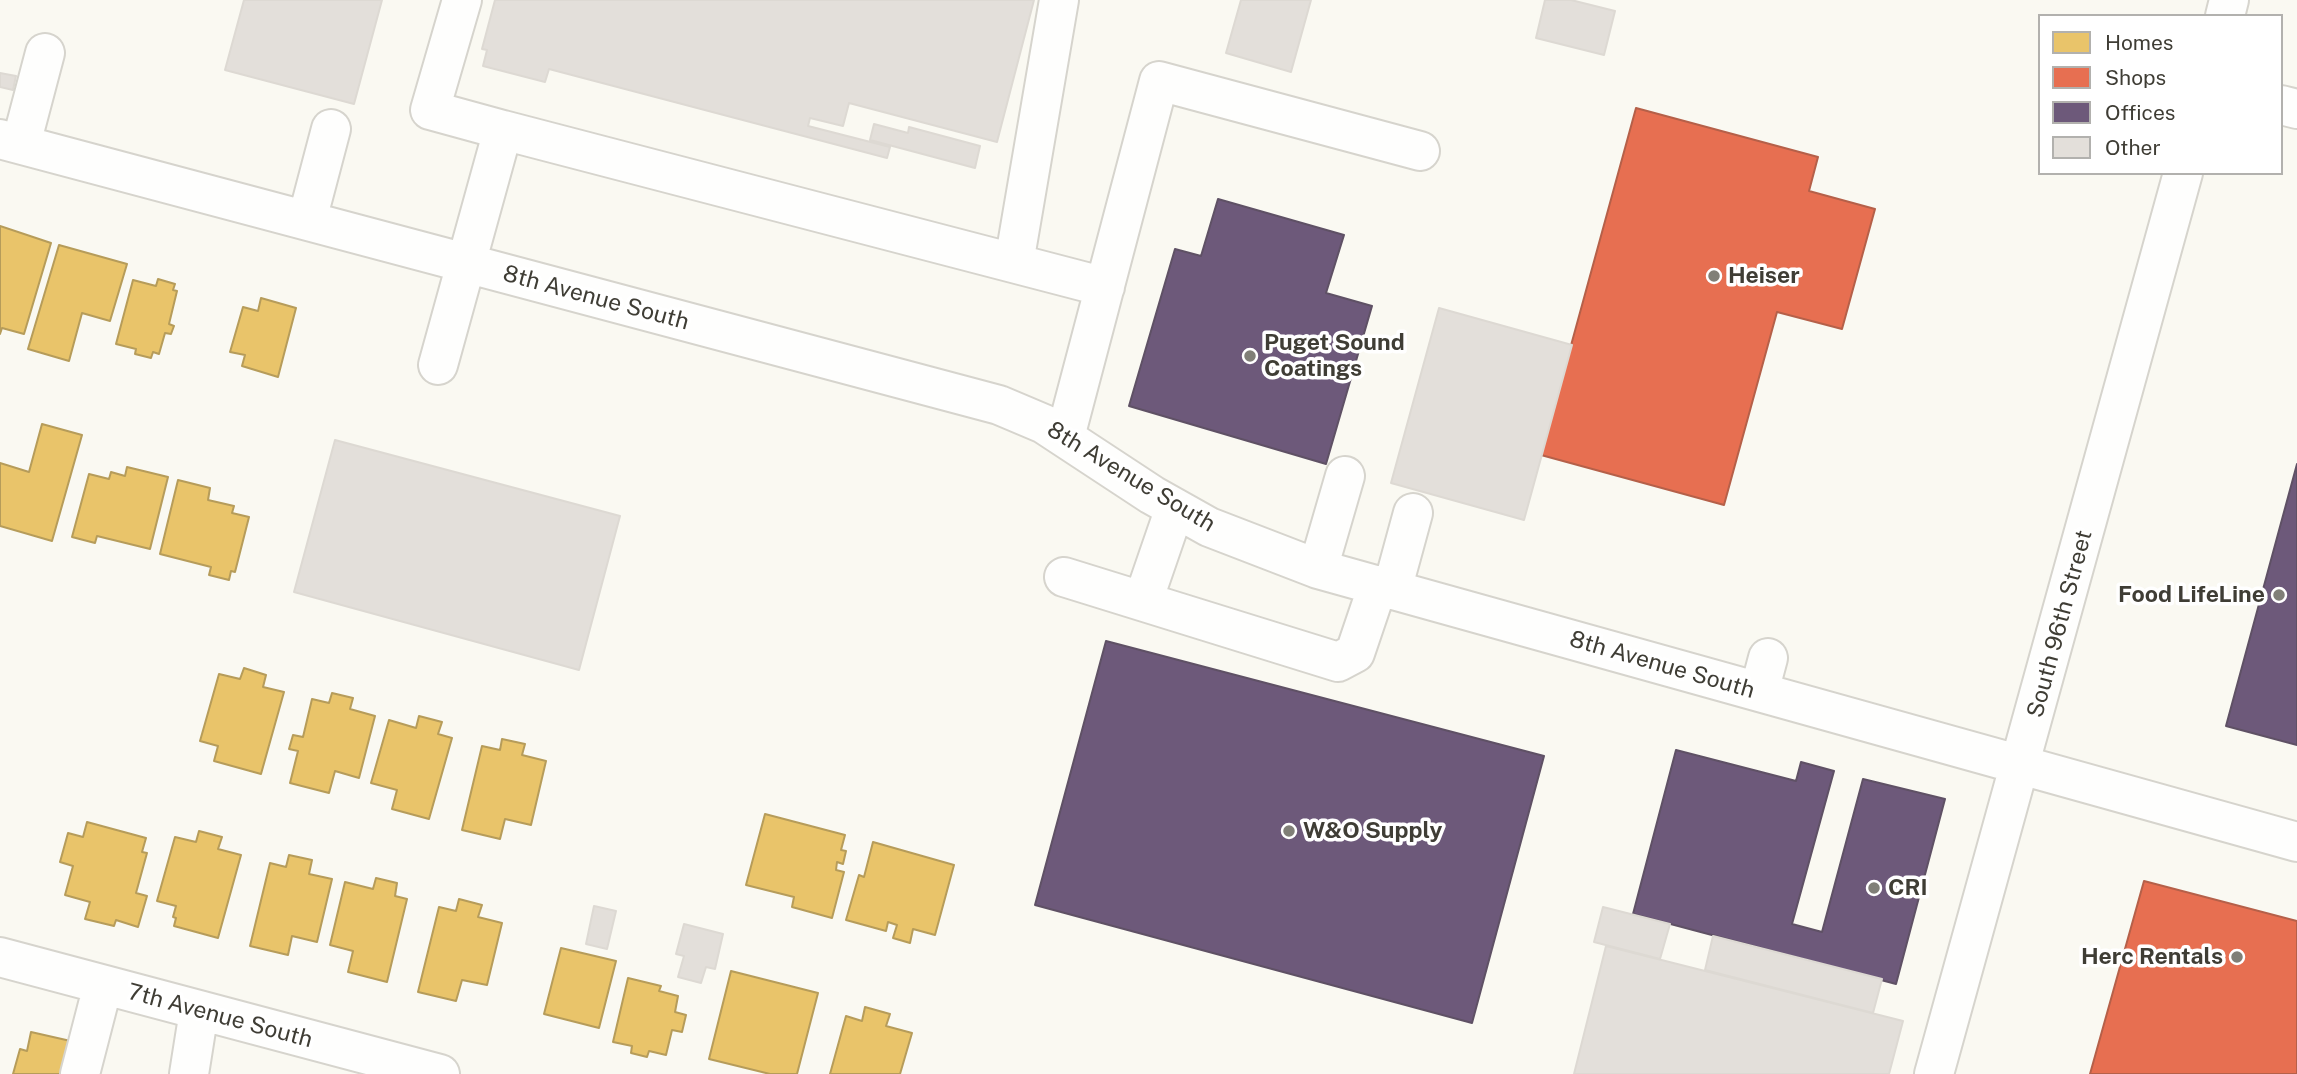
<!DOCTYPE html>
<html>
<head>
<meta charset="utf-8">
<style>
	body { margin:0 }
	#map { position:relative; width:2297px; height:1074px; overflow:hidden; background:#faf9f2; font-family:"Public Sans",sans-serif }
	canvas { display:block }
	.legend { position:absolute; left:2038px; top:14px; width:245px; height:161px; box-sizing:border-box; background:#fff; border:2px solid #b2b1ae; margin:0; padding:9px 12px; list-style:none; font-size:21px; color:#3f3d35 }
	.legend li { display:flex; align-items:center; gap:14px; height:35px }
	.legend b { width:35px; border:2px solid #b2b1ae }
</style>
</head>
<body>
<div id="map">
<canvas width="2297" height="1074"></canvas>
<ul class="legend">
<li><b style="height:19px;background:#e9c46a"></b>Homes</li>
<li><b style="height:19px;background:#e76f51"></b>Shops</li>
<li><b style="height:19px;background:#6d597a"></b>Offices</li>
<li><b style="height:19px;background:#e3dfda"></b>Other</li>
</ul>
</div>
<script>
const ctx = document.querySelector('canvas').getContext('2d');
ctx.lineJoin = 'round';
function paint(path, color) {
  ctx.fillStyle = color;
  ctx.fill(path, 'evenodd');
}
function trace(path, color, width, dash) {
  ctx.strokeStyle = color;
  ctx.lineWidth = width;
  ctx.lineCap = dash ? 'butt' : 'round';
  ctx.setLineDash(dash || []);
  ctx.stroke(path);
}
function drawText(font, color, halo, rows, align = 'center') {
  ctx.font = font + ' "Public Sans",sans-serif';
  ctx.lineWidth = 7;
  ctx.setLineDash([]);
  ctx.textBaseline = 'middle';
  ctx.strokeStyle = halo;
  ctx.fillStyle = color;
  for (const [text, x, y, turn = 0] of rows) {
    ctx.save();
    ctx.translate(x, y);
    ctx.rotate((+turn || 0) * Math.PI / 180);
    ctx.textAlign = isNaN(turn) ? turn : align;
    if (halo) ctx.strokeText(text, 0, 0);
    ctx.fillText(text, 0, 0);
    ctx.restore();
  }
}
const homes = new Path2D(`
	M0,226L51,243L24,334L2,328L0,334Z
	M59,245L127,264L110,321L82,313L69,361L28,349Z
	M158,279L175,284L173,290L177,291L169,324L174,326L171,334L165,333L159,354L153,352L151,358L135,354L136,349L116,344L133,280L156,286Z
	M261,298L296,308L278,377L242,366L245,355L230,352L243,307L258,311Z
	M42,424L82,435L52,541L0,526V463L29,472Z
	M127,467L168,477L150,549L97,536L95,543L72,537L89,474L109,479L111,472L125,476Z
	M178,480L210,488L208,500L234,506L232,513L249,517L235,572L231,571L229,580L209,575L211,567L160,554Z
	M244,668L266,675L263,687L284,692L261,774L214,761L218,746L200,741L219,674L240,679Z
	M332,693L353,698L350,709L375,716L359,778L335,771L329,793L290,783L298,751L289,749L293,735L303,737L312,699L329,703Z
	M419,716L442,722L438,734L452,738L429,819L392,809L397,790L371,783L389,720L416,728Z
	M502,739L525,744L522,755L546,761L531,825L505,819L500,839L462,830L482,746L500,750Z
	M765,814L845,835L841,850L846,851L843,864L837,862L836,870L844,872L832,918L792,907L794,897L746,885Z
	M87,822L146,838L142,852L147,853L136,893L147,896L138,927L116,920L114,926L85,919L90,902L65,895L73,866L60,862L68,833L83,837Z
	M199,831L222,837L218,849L241,855L218,938L174,926L176,918L173,917L176,906L157,901L175,837L196,842Z
	M873,842L954,865L935,935L913,929L910,943L893,938L897,925L888,922L886,931L846,920L859,875L864,877Z
	M289,855L312,860L309,874L332,879L317,942L292,936L288,955L250,946L270,863L286,867Z
	M376,878L397,883L395,896L407,899L387,982L348,972L353,951L330,945L345,882L373,889Z
	M459,899L482,905L478,917L502,923L487,985L462,980L456,1001L418,992L439,907L456,911Z
	M561,948L616,961L599,1028L544,1014Z
	M731,971L818,993L797,1074H770L709,1059Z
	M628,978L661,986L659,991L678,996L675,1012L686,1015L682,1032L672,1030L666,1055L649,1051L647,1057L631,1053L632,1046L613,1042Z
	M865,1007L890,1014L886,1026L912,1033L900,1074H830L846,1016L862,1021Z
	M31,1032L75,1042L70,1074H13L20,1049L27,1051Z`);
const shops = new Path2D(`
	M1636,108L1818,157L1809,191L1875,209L1842,329L1777,312L1724,505L1541,455Z
	M2144,881L2297,921V1074H2090Z`);
const offices = new Path2D(`
	M1218,199L1344,235L1326,293L1372,306L1326,464L1129,406L1175,249L1201,256Z
	M2297,464V745L2226,726Z
	M1106,641L1544,756L1472,1023L1035,905Z
	M1676,750L1796,781L1801,762L1834,771L1792,924L1822,932L1863,779L1945,799L1896,984L1633,914Z`);
const building = new Path2D(`
	M244,0H382L354,104L225,70Z
	M495,0H1034L997,142L849,103L843,126L810,118L808,126L890,147L887,158L549,69L545,82L483,66L487,50L482,49Z
	M1241,0H1311L1291,72L1226,53Z
	M1545,0H1571L1615,11L1604,55L1536,38Z
	M0,73L16,76L13,90L0,87Z
	M874,124L908,133L909,127L980,146L975,168L870,140Z
	M1439,308L1572,345L1524,520L1391,483Z
	M335,440L620,516L579,670L294,592Z
	M594,906L616,911L607,949L586,944Z
	M1603,907L1670,924L1660,959L1594,942Z
	M684,924L723,934L715,969L706,967L701,983L678,977L684,956L676,954Z
	M1713,936L1882,979L1873,1013L1705,970Z
	M1606,946L1903,1021L1889,1074H1574Z`);
const minor = new Path2D(`
	M462,0L430,110L503,130
	M2225,16L2229,0
	M2281,105L2297,109
	M0,139L999,405L1044,424L1152,495L1209,527L1318,569L2297,842
	M21,144L45,53
	M307,220L331,129
	M1014,263L1059,0
	M438,365L503,130L1105,287
	M1065,437L1159,81L1420,151
	M1318,569L1345,476
	M1064,577L1338,662L1355,653L1378,585
	M1392,590L1413,513
	M1143,601L1175,508
	M1759,692L1768,658
	M0,957L440,1074
	M80,1074L103,985
	M189,1074L199,1011
	M1934,1074L2183,173`);
const markers = [
	[1714,276,7,"#807f77"],
	[1250,356,7,"#807f77"],
	[2279,595,7,"#807f77"],
	[1289,831,7,"#807f77"],
	[1874,888,7,"#807f77"],
	[2237,957,7,"#807f77"]
];
const poiNames = [
	["Heiser",1728,276],
	["Puget Sound",1264,343],
	["Coatings",1264,369],
	["Food LifeLine",2265,595,"right"],
	["W&O Supply",1303,831],
	["CRI",1888,888],
	["Herc Rentals",2223,957,"right"]
];
const streetNames = [
	["8th Avenue South",596,298,15],
	["8th Avenue South",1131,477,31],
	["South 96th Street",2060,624,-75],
	["8th Avenue South",1662,665,16],
	["7th Avenue South",220,1016,15]
];
paint(homes, '#e9c46a');
trace(homes, '#b69c5a', 2);
paint(shops, '#e76f51');
trace(shops, '#b56049', 2);
paint(offices, '#6d597a');
trace(offices, '#5f5165', 2);
paint(building, '#e3dfda');
trace(building, '#ddd9d3', 2);
trace(minor, '#d6d4cd', 42);
trace(minor, '#fefefd', 38);
for (const [x, y, r, color] of markers) {
  const dot = new Path2D();
  dot.arc(x, y, r, 0, 2 * Math.PI);
  ctx.fillStyle = color;
  ctx.fill(dot);
  trace(dot, '#fff', 2.5);
}
drawText('bold 23px', '#3f3d35', '#fff', poiNames, 'left');
drawText('23px', '#3f3d35', '#fff', streetNames);
</script>
</body>
</html>
